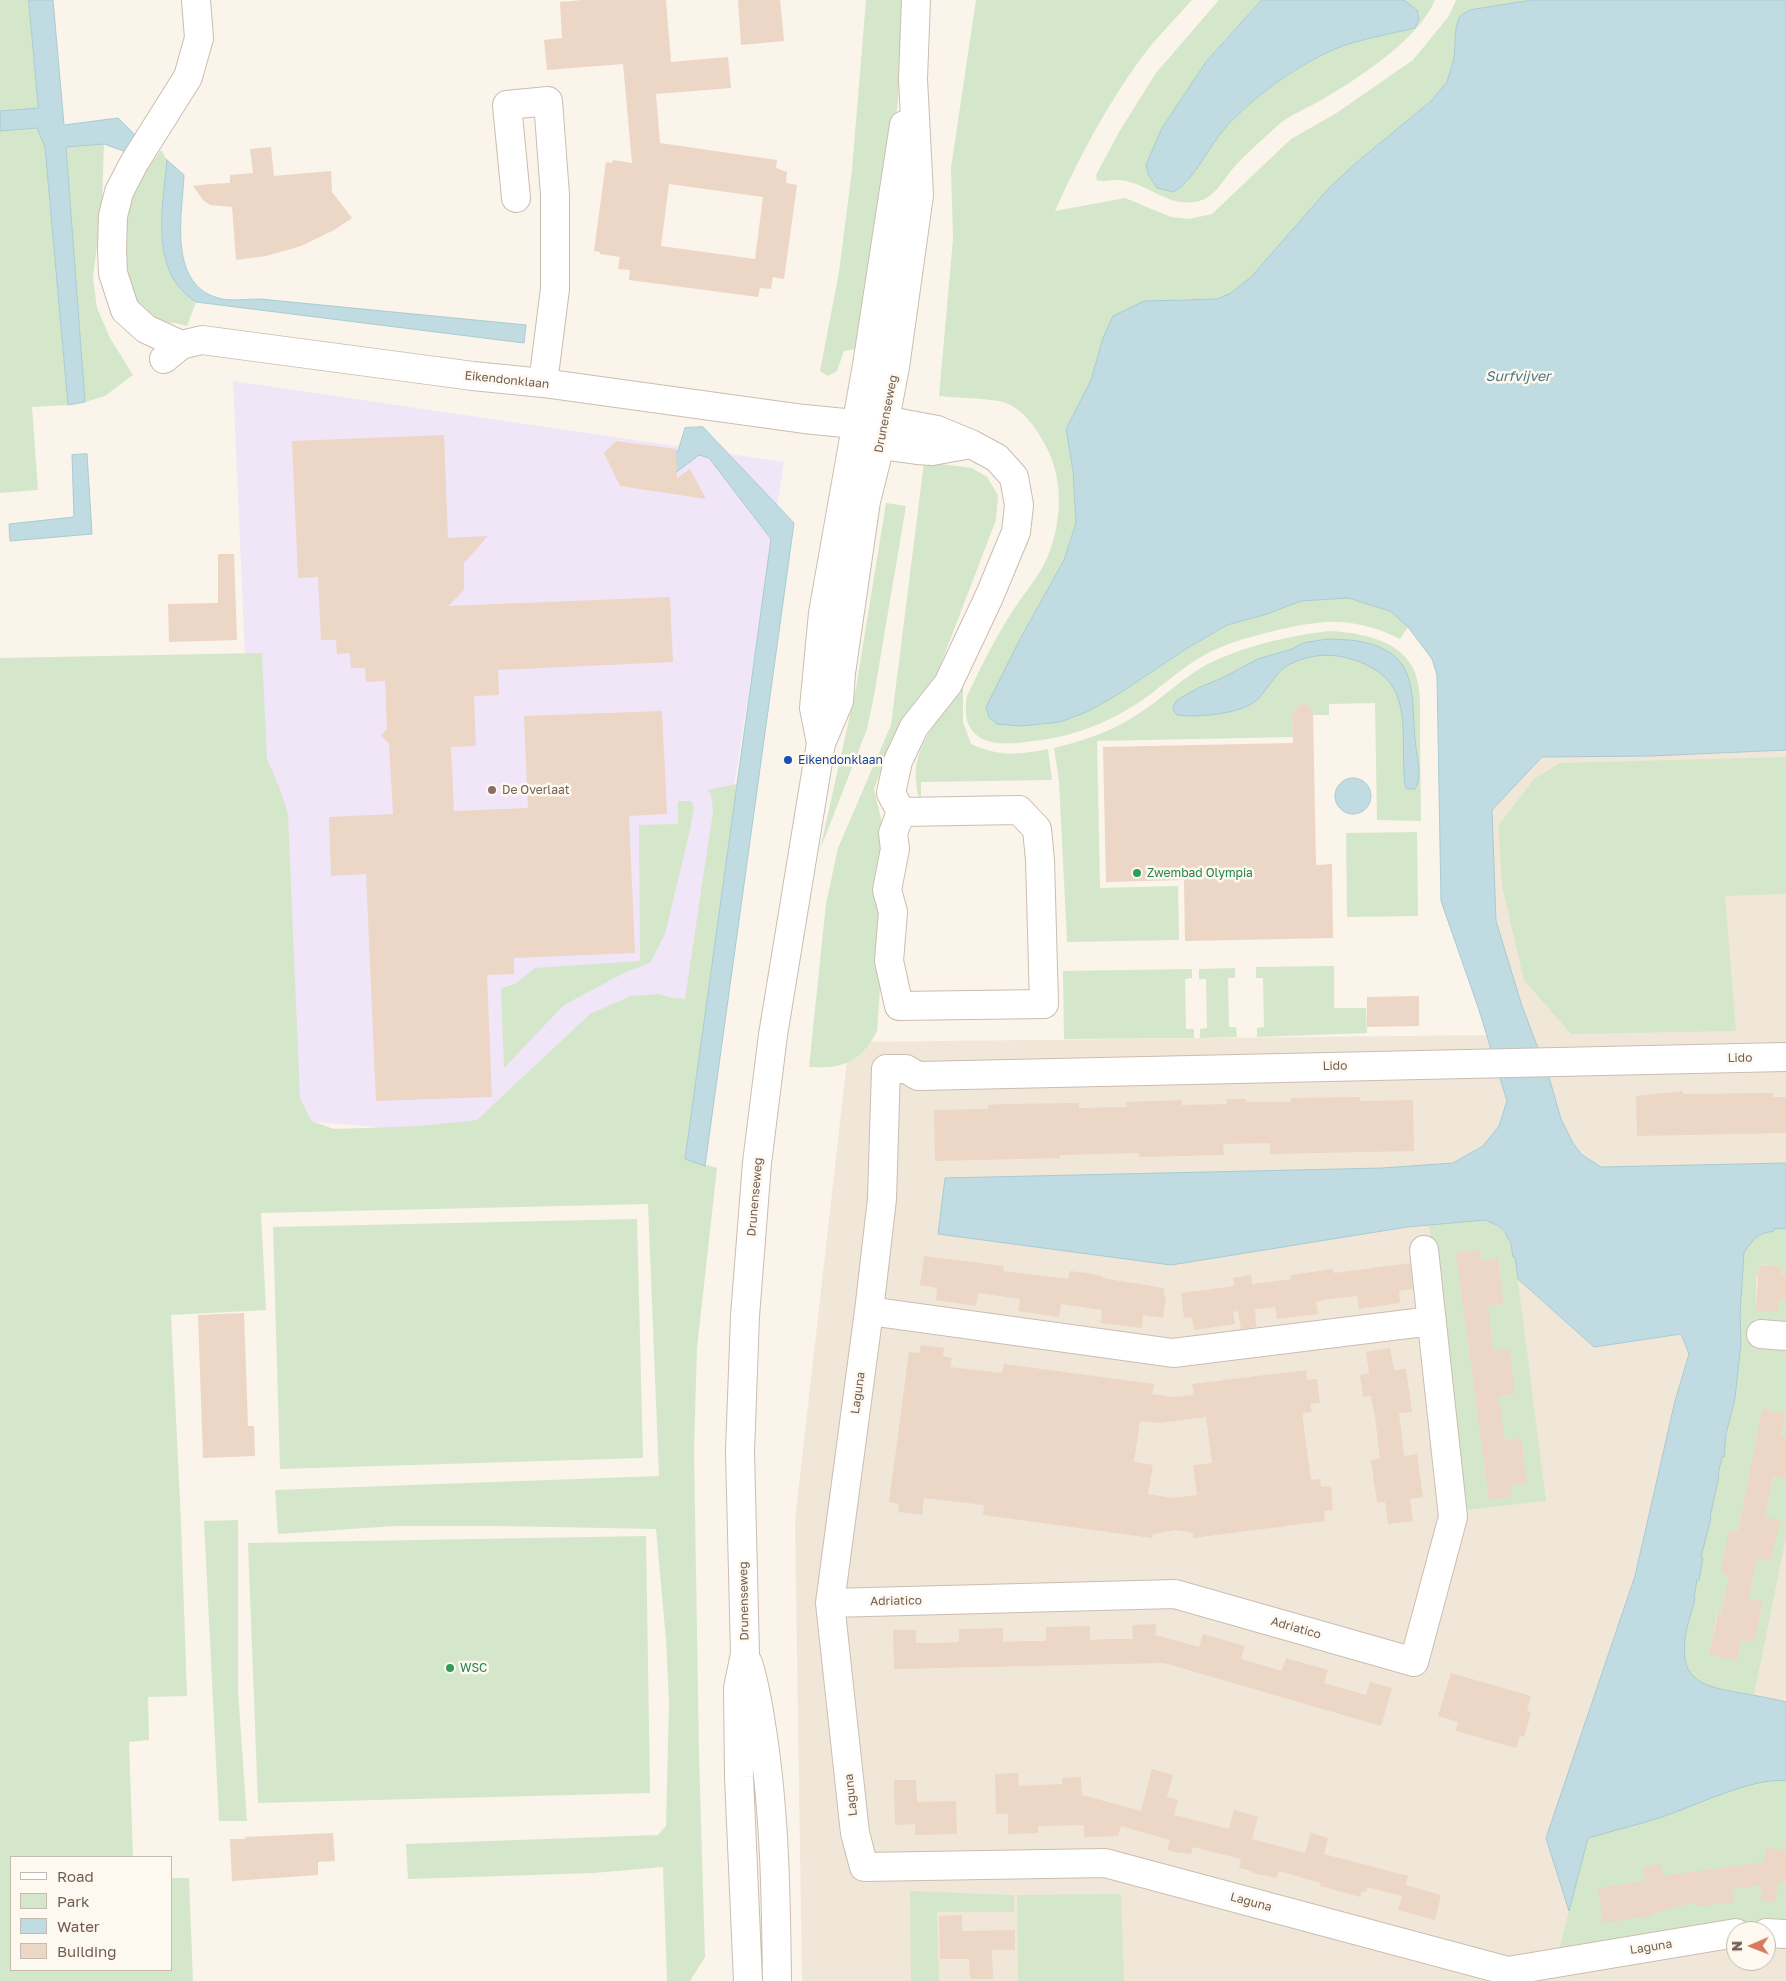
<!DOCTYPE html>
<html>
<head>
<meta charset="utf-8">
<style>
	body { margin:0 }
	#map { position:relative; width:1786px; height:1981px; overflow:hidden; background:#faf4ea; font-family:"Golos Text",sans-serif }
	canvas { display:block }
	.legend { position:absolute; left:10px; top:1856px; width:162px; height:115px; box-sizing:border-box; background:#fdf8f0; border:1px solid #c5bab0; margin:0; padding:6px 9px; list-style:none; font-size:15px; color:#725d50 }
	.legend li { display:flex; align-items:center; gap:10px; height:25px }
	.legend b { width:25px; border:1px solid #c5bab0 }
	.north { position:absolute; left:1726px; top:1921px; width:50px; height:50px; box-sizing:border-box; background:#fdf8f0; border:1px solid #c5bab0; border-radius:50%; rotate:269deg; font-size:14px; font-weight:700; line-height:20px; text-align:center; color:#725d50 }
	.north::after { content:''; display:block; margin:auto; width:18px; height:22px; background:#d57c5e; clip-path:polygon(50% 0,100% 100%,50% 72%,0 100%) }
</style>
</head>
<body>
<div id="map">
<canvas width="1786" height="1981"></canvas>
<ul class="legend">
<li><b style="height:6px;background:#fff"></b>Road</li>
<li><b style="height:14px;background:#d5e7ca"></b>Park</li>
<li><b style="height:14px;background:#c0dce2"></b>Water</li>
<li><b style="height:14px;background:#ecd6c5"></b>Building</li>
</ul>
<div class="north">N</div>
</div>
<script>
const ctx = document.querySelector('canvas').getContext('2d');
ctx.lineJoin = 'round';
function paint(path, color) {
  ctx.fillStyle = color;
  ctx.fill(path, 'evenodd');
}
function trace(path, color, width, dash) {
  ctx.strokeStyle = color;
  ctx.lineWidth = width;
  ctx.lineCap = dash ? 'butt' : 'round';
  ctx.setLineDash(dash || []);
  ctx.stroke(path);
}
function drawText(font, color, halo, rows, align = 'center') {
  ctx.font = font + ' "Golos Text",sans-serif';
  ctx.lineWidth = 5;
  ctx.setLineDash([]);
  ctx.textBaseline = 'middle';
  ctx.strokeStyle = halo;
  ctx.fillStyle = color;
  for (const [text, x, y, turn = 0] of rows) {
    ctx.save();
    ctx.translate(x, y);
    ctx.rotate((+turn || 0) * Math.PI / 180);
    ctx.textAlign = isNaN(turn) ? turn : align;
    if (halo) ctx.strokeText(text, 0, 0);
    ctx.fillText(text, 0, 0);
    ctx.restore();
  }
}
const residential = new Path2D(`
	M1786,738V1981H802L795,1521L849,1042L1497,1035L1468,753ZM1736,1931H1766V1961H1736Z`);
const education = new Path2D(`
	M233,381L784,462L678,1151L265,1118Z`);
const green = new Path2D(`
	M0,0H29L38,108L0,111Z
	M866,0H907L897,109L861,348L844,351L837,371L828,376L820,371L839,272L852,170Z
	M976,0H1192C1174,20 1155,39 1139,61C1106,107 1078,159 1055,211L1125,198L1171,217L1189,219L1212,214L1291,139L1335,114L1413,60L1449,16L1456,0H1532L1470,10L1456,27L1454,58L1447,82L1431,101L1357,162L1252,276L1231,293L1217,299H1178L1103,338L1091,380L1066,429L1073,471L1076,523L1064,560L1019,641L1021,726L1060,722L1089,711L1120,693L1186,649L1227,625L1267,614L1301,601L1348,598L1390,611L1408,627L1400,639C1381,629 1360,623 1339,622C1309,620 1249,636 1221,647C1195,657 1173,677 1152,693C1116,720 1078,736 1034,741C1018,743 1000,746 985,740C966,732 964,715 967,696C981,667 996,636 1014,609C1025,592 1039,577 1047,558C1063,521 1064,476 1043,441C1034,425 1022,408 1003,402C988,398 956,398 939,396L953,239L951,168Z
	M1219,0H1262L1206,62L1184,185C1198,166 1210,145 1226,127C1256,95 1310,55 1352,43C1372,37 1394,33 1415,28L1417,10L1404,0H1435C1419,39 1359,78 1323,99C1309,108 1290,114 1277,126C1264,138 1249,151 1236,165C1226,175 1217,195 1202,200C1171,211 1149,183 1120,180C1112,179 1105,183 1097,180L1096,175L1119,132L1156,73Z
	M37,128L45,147L68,405L32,407L38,490L0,493V131Z
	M104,144L102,204L93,278L97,308L110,338L133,375L105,396L85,402L66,146Z
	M161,150L167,160L161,226L162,244L165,260L181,290L196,302L187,326L175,323L152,322L129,305L121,215L123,186L146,171Z
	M924,462L972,468L987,477L998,495L996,520L937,674L900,721L874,789L885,836V919L877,1031C870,1046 857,1061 840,1065C831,1068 818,1067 809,1067L826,904L838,848L891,725Z
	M886,503L906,506L873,701L867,729L820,850L856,688Z
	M1330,631C1365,633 1411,642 1418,683C1421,698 1420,714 1420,729C1420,760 1421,790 1421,821L1377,820L1375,703L1329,704V715H1313L1305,705C1288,705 1293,725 1293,737L1097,741L1100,888L1178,886L1179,940L1067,942L1059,781L1054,748C1089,739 1114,731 1144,710C1165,696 1184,677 1206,665C1243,646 1288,636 1330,631Z
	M262,653L267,759L280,789L288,814L300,1098L311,1121L334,1129L420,1126L477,1120L590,1014L631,996L659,994L672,998L685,999L713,811L711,793L707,790L737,784L685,1159L717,1168L697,1348L694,1450L699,1755L705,1957L690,1981H667L663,1867L594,1873L408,1879L406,1844L658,1835L666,1826L669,1701L666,1640L656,1529L498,1526H395L278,1534L275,1490L659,1476L648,1204L261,1213L266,1310L171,1315L181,1522L187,1696L148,1697L149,1740L129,1742L133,1857H11V1970H171V1878H189L193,1981H0V658Z
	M963,686V722L971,744C1001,757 1017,755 1048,749L1052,780L921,782V799C916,794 917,788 916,781C912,745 943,713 963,686Z
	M1786,757V894L1725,896L1736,1031L1571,1034L1524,980L1502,886L1498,826L1534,779L1560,763Z
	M678,801H691L694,807L690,830L665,934L650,963L626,972L564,1005L504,1068L501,988L515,984L535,968L640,961L639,825L678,824Z
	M1417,832L1418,916L1347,917L1346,833Z
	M1334,966V1008H1366L1367,1033L1257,1037V1028L1264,1027L1263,978H1256V967Z
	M1235,968V978H1228L1229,1027H1236L1237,1037L1200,1038V1029L1207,1028L1206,979H1199V969Z
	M1192,969V978L1185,979L1186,1029H1194V1038L1064,1039L1063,971Z
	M637,1219L643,1458L280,1469L273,1227Z
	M1485,1220C1503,1227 1510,1238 1513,1257H1515L1546,1501L1466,1510L1429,1225ZM1480,1250L1482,1261L1498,1259L1504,1304L1488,1306L1457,1253ZM1468,1343L1493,1351L1510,1349L1515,1394L1499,1396L1500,1407L1477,1410ZM1503,1429L1505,1440L1521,1438L1527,1483L1510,1486L1511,1496L1489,1499L1480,1432Z
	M1774,1228L1786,1229V1275L1780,1274V1267L1759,1264L1758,1276H1756V1310L1778,1312L1779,1299L1786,1300V1321L1755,1320L1753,1345L1786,1348V1436L1781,1435L1785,1414L1762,1409L1738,1532L1730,1531L1729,1534V1575L1721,1614L1717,1613L1709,1655L1737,1661L1741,1639L1755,1642L1763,1602L1749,1599L1757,1558L1771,1560L1779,1520L1765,1517L1773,1476L1786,1478V1537L1754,1695C1741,1693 1725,1692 1712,1688C1669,1673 1688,1630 1695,1599H1694L1697,1580H1699L1703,1558H1701L1735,1398L1741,1343L1740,1314L1744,1252L1756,1237L1764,1233L1774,1231Z
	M238,1520V1691L247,1821H219L204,1521Z
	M646,1536L650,1793L258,1803L248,1543Z
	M1779,1780L1786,1781V1920L1757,1922L1679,1935L1559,1950L1588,1838C1613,1831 1640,1825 1666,1816C1700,1803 1744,1782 1779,1780Z
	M910,1891L1014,1895V1912H937L939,1981H911Z
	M1121,1894L1124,1981H1018L1017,1895Z`);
const water = new Path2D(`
	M29,0H53L64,125L118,118L139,139L129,153L104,144L66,147L85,402L68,405L45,147L37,128L0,131V111L38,108Z
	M1262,0H1404L1417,10L1419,19L1415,28C1394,33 1372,37 1352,43C1310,55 1255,95 1226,127C1208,147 1196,178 1174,192L1157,188L1148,174L1146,165L1162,128L1206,62Z
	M1532,0H1786V750L1651,756L1542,757L1492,810L1496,921L1522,1006L1549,1077L1561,1119L1573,1143L1581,1154L1601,1167L1786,1163V1229L1775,1228L1774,1231L1764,1233L1756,1237L1744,1252L1740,1314L1741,1343L1735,1398L1726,1435L1724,1457H1722L1718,1475L1719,1476L1710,1517L1711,1518L1701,1557L1703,1558L1699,1580H1697L1694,1598L1695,1599C1690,1619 1682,1637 1685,1659C1689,1689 1728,1690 1752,1695C1763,1697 1775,1699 1786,1702V1781C1756,1776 1692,1807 1662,1817C1637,1825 1612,1831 1588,1838L1569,1911L1546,1838L1635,1576L1675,1401L1689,1354L1681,1334L1594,1347L1518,1279L1515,1257H1513L1511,1244L1504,1231L1497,1225L1485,1220L1407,1227L1171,1265L938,1234L945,1178L1382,1168L1453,1163L1483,1146L1499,1126L1507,1101L1478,1007L1441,901L1437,675L1432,659L1408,627L1390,611L1348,598L1301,601L1267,614L1227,625L1186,649L1120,693L1089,711L1060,722L1021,726L997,724L989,717L986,707L1019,641L1064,560L1076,523L1073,471L1066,429L1091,380L1103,338L1113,316L1144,301L1217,299L1231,293L1252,276L1329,188L1357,162L1431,101L1447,82L1454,58L1456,27L1460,16L1470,10Z
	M167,160L184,175C182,216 167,287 222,299C233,301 248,299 260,299L526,325L524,343L196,302C148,271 163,208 167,160Z
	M703,427L794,523L705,1166L685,1159L771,539L709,458L699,455L674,474L657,454L678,451L685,428Z
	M87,454L92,534L10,541L9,524L74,517L72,455Z
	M1328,639C1339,640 1351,639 1363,642C1419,654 1411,694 1415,739C1416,753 1423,777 1415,789H1407L1405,785C1399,730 1418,679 1351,659C1328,652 1305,655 1285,667C1276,673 1266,691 1258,699C1243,714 1197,718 1177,715L1173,710L1174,705L1177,700L1198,688L1222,678L1258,659L1292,649L1303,643Z
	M1335 796a18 18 0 1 1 36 0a18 18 0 1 1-36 0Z`);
const building = new Path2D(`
	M582,0H666L671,62L728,57L731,88L656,94L660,143L777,160L776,168L787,172L786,183L797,185L784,279L773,277L771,289L760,288L758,297L629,280L630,270L618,269L620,257L600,254V252L594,251L606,162L612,163L613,160L632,163L623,64L547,70L544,40L562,38L560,2ZM669,184L763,197L755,259L661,246Z
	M738,0H780L784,41L741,45Z
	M271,147L274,176L331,171L332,192L352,218L334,230L301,246L266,256L236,260L232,207L210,205L203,200L193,186L210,184L230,183V175L253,173L250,149Z
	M444,435L448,538L488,536L464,563V590L448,606L670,597L673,662L498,670L499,695L474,696L476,746L451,747L454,811L528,808L524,716L662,711L667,814L629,816L635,953L514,958V974L487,975L492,1097L376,1101L366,874L331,876L329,817L393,814L389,743L381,736L387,729L385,681L366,682L365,668H351L350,653L337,654L336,640H321L318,577L298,578L292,441Z
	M616,441L676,449L677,478L690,469L706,499L620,486L604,453Z
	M218,554H234L237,640L169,642L168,604L218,603Z
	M1304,704L1310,706L1313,713L1316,865L1332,864L1333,938L1185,941L1184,880L1106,882L1103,747L1293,743L1292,714L1297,707Z
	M1419,996V1026L1367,1027V997Z
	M1683,1091V1094L1773,1093V1097H1786V1133L1637,1136L1636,1096Z
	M1360,1097V1101L1413,1100L1414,1151L1270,1154V1143L1223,1144L1224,1155L1139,1157V1153L1060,1155V1158L935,1161L934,1110L988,1109V1105L1004,1104L1079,1103V1108L1127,1107L1126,1102L1182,1100V1105L1227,1104L1226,1099H1246V1102H1291V1098Z
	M1480,1250L1482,1261L1498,1259L1504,1304L1488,1306L1493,1350L1510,1349L1515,1394L1499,1396L1505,1440L1521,1438L1527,1483L1510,1486L1512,1496L1489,1500L1456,1253Z
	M924,1256L1004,1266L1003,1271L1068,1279L1070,1271L1086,1273L1102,1276V1278L1164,1288V1295H1166L1163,1318L1143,1315L1142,1328L1101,1323L1102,1310L1081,1307L1061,1304L1059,1317L1018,1311L1020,1299L978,1293L976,1306L936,1300L937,1288L920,1285Z
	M1410,1263L1413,1289L1399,1291L1400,1303L1359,1309L1357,1296L1337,1298L1316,1301L1318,1314L1277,1319L1275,1307L1255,1309L1256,1327L1241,1329L1238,1311L1233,1312L1235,1324L1194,1330L1192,1317L1184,1318L1181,1293L1234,1286L1233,1278L1251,1275L1252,1284L1291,1279V1275L1333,1269L1334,1273Z
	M1759,1265L1781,1267L1780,1274L1786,1275V1300L1779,1299L1778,1312L1756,1311Z
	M244,1313L248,1426H254L255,1456L203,1458L198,1315Z
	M921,1345L944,1348L943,1356L952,1358L950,1367L1002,1373L1004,1364L1154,1384L1152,1394L1174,1397L1194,1395L1192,1384L1306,1370L1307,1380L1317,1379L1320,1403L1310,1404L1312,1412L1302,1413L1311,1480L1320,1479L1321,1487L1331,1486L1333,1510L1324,1511L1325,1521L1193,1538V1533L1175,1530L1153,1534L1152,1538L983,1515L984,1505L924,1498L922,1515L898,1512L899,1504L889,1502L909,1352L919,1353ZM1206,1417L1212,1463L1193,1465L1197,1495L1173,1498L1148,1494L1153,1465L1134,1462L1140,1421L1159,1423Z
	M1390,1348L1394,1370L1406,1369L1412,1412L1399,1413L1404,1456L1417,1454L1423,1497L1410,1499L1413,1521L1388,1524L1385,1502L1377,1503L1371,1460L1380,1459L1375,1417L1371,1396L1363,1397L1360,1375L1369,1373L1366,1352Z
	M1762,1409L1785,1414L1781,1435L1786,1436V1478L1773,1476L1765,1517L1780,1520L1771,1561L1757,1558L1749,1599L1763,1602L1755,1642L1741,1640L1737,1661L1709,1655L1718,1613L1721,1614L1729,1575L1721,1573L1727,1540L1729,1531L1738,1532Z
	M1156,1624V1635L1199,1647L1203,1634L1245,1646L1241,1659L1282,1671L1286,1658L1328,1670L1324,1683L1366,1695L1370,1682L1392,1688L1381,1726L1164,1663L894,1669L893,1630H916V1643H938L959,1642V1629L1003,1628V1642L1025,1641H1046V1627L1090,1626V1640L1111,1639H1133L1132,1625Z
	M1451,1673L1531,1696L1527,1711L1531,1713L1524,1737L1520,1736L1516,1748L1456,1731L1458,1722L1438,1716Z
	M1152,1769L1173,1775L1167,1797L1178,1800L1174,1815L1229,1829L1234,1810L1258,1817L1252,1839L1305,1853L1311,1833L1328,1838L1324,1854L1408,1876L1406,1885L1441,1895L1435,1920L1398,1910L1402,1896L1367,1887L1366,1892L1362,1891L1360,1897L1320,1886L1321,1883L1279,1871L1277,1878L1252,1873V1871L1239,1868L1241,1859L1193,1847L1191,1854L1175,1852L1167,1850L1170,1840L1121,1826L1118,1836L1084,1837V1825L1038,1826V1833L1008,1834V1814H996L995,1774L1018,1773L1019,1786L1062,1784V1778L1081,1777L1082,1795L1141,1811Z
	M894,1780H916L917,1802L956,1801L957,1834L915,1835V1824L895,1825Z
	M333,1833L335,1861L318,1862V1875L232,1881L230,1839H245V1837Z
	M1766,1848L1783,1850V1852H1786V1881L1778,1882L1775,1902L1760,1900L1762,1885L1732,1889L1734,1902L1695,1907V1902L1651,1914V1916L1603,1923L1598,1888L1645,1881L1643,1867L1661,1864L1663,1876L1764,1862Z
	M962,1915V1931L1015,1930V1950H992L993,1979H970L969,1959H940L939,1916Z`);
const minor = new Path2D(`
	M516,198L507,105L548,101L555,195V289L543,383
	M181,345L146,329L125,310L113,273L112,250L113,216L119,192L134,163L188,77L199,38L196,0
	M164,359L181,345L202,340L473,376L543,383L804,419L855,424L884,420L937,430L971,444L997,458L1014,477L1019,505L1016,532L989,597L948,684L914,727L898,761L891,793L901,812L893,833L895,849L887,890L893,912L889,961L899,1006L1044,1004L1040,860L1037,829L1019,810L901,812
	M866,433L880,445L917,450L932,451L971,444
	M821,743L814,708L823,613L867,365L904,125
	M869,1311L1173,1353L1432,1321
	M1761,1334L1786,1336
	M830,1603L1175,1594L1414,1662L1453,1517L1424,1250
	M748,1663C756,1687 759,1712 763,1737C775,1818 776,1900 777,1981
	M1736,1933L1508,1971L1105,1863L864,1867L855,1833L830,1603L869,1311L882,1199L886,1069H906L918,1076L1786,1057
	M1766,1933L1786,1934
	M748,1981L739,1777L738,1688L745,1654L740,1452L745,1316L757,1163L773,1035L821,743L839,701L841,673L866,501L880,445L895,367L919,195L913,79L916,0`);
const markers = [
	[788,760,5,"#1a4fb4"],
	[492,790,5,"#8d6e63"],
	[1137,873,5,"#2e9e5b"],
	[450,1668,5,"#2e9e5b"]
];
const streetNames = [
	["Eikendonklaan",507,380,6],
	["Drunenseweg",886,414,-79],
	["Lido",1740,1058,-1],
	["Lido",1335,1066,-1],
	["Drunenseweg",755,1197,-85],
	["Laguna",858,1393,-82],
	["Drunenseweg",744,1601,-91],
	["Adriatico",896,1601,-1],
	["Adriatico",1296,1628,16],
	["Laguna",851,1795,-96],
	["Laguna",1251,1902,15],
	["Laguna",1651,1947,-9]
];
const transitNames = [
	["Eikendonklaan",798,760]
];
const educationNames = [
	["De Overlaat",502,790]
];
const leisureNames = [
	["Zwembad Olympia",1147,873],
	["WSC",460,1668]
];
const waterNames = [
	["Surfvijver",1518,377]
];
paint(residential, '#f1e7d9');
paint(education, '#f1e6f7');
paint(green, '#d5e7ca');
paint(water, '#c0dce2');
trace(water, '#a8cbd2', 1);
paint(building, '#ecd6c5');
trace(minor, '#cbbdb1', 30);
trace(minor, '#fff', 28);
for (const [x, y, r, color] of markers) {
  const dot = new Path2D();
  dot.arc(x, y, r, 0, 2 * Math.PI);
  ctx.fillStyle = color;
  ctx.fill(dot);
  trace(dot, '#fdf8f0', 2);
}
drawText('12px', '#725d50', '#fdf8f0', streetNames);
drawText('12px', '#164399', '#fdf8f0', transitNames, 'left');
drawText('12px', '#785e54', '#fdf8f0', educationNames, 'left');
drawText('12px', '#27864d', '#fdf8f0', leisureNames, 'left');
drawText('italic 14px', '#4c7883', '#fdf8f0', waterNames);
</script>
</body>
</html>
